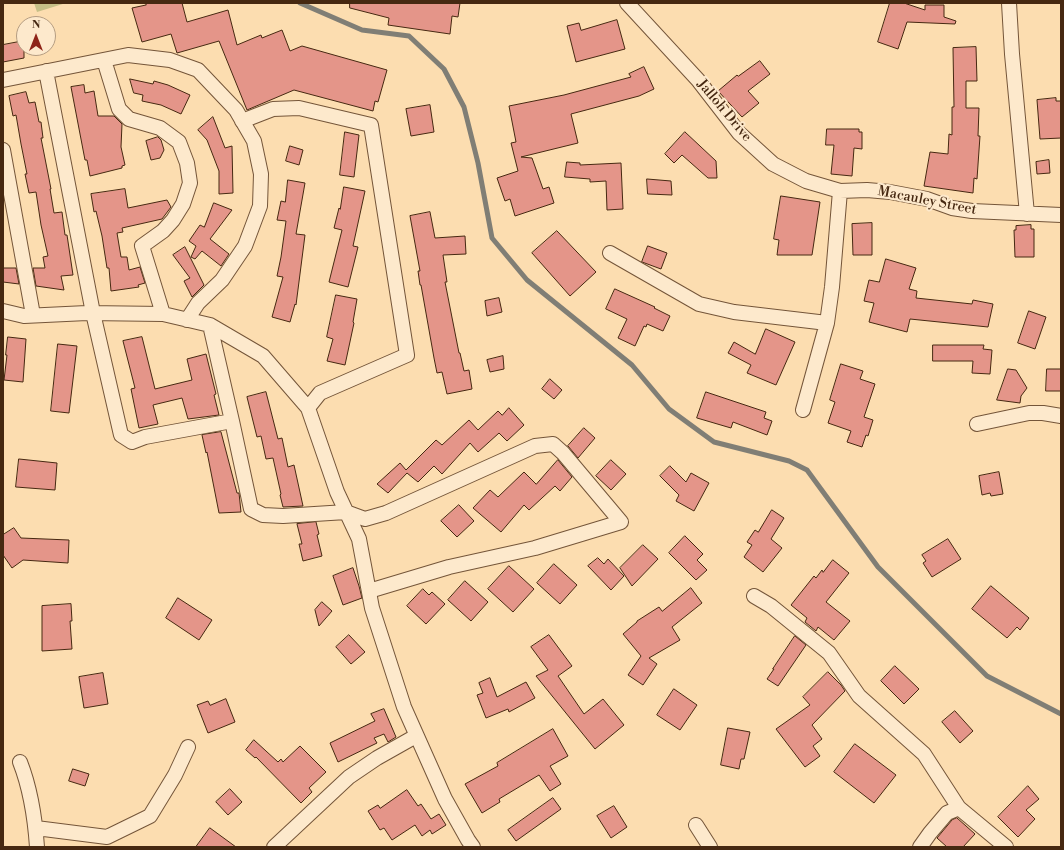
<!DOCTYPE html>
<html>
<head>
<meta charset="utf-8">
<style>
	body { margin:0 }
	#map { position:relative; width:1064px; height:850px; overflow:hidden; background:#fcddb0; font-family:"Libre Bodoni",serif }
	canvas { display:block }
	.frame { position:absolute; inset:0; border:4px solid #462811; pointer-events:none }
	.north { position:absolute; left:16px; top:16px; width:40px; height:40px; box-sizing:border-box; background:#fde9cc; border:1px solid #b49c81; border-radius:50%; rotate:0deg; font-size:11px; font-weight:700; line-height:16px; text-align:center; color:#462811 }
	.north::after { content:''; display:block; margin:auto; width:14px; height:18px; background:#8f2418; clip-path:polygon(50% 0,100% 100%,50% 72%,0 100%) }
</style>
</head>
<body>
<div id="map">
<canvas width="1064" height="850"></canvas>
<div class="frame"></div>
<div class="north">N</div>
</div>
<script>
const ctx = document.querySelector('canvas').getContext('2d');
ctx.lineJoin = 'round';
function paint(path, color) {
  ctx.fillStyle = color;
  ctx.fill(path, 'evenodd');
}
function trace(path, color, width, dash) {
  ctx.strokeStyle = color;
  ctx.lineWidth = width;
  ctx.lineCap = dash ? 'butt' : 'round';
  ctx.setLineDash(dash || []);
  ctx.stroke(path);
}
function drawText(font, color, halo, rows, align = 'center') {
  ctx.font = font + ' "Libre Bodoni",serif';
  ctx.lineWidth = 4;
  ctx.setLineDash([]);
  ctx.textBaseline = 'middle';
  ctx.strokeStyle = halo;
  ctx.fillStyle = color;
  for (const [text, x, y, turn = 0] of rows) {
    ctx.save();
    ctx.translate(x, y);
    ctx.rotate((+turn || 0) * Math.PI / 180);
    ctx.textAlign = isNaN(turn) ? turn : align;
    if (halo) ctx.strokeText(text, 0, 0);
    ctx.fillText(text, 0, 0);
    ctx.restore();
  }
}
const green = new Path2D(`
	M34,3H66L37,12Z`);
const stream = new Path2D(`
	M300,3L362,30L409,36L444,69L464,107L478,163L492,238L527,280L632,365L669,409L714,442L789,461L807,470L878,567L987,676L1061,714`);
const building = new Path2D(`
	M145,3H182L187,22L228,10L237,45L261,35L262,38L282,30L290,51L302,46L387,70L378,102L375,101L373,111L294,90L247,110L219,41L177,53L171,34L142,42L132,8L146,5Z
	M350,3H460L458,17L452,16L450,34L388,25L389,18L350,8Z
	M890,3H904L925,10V5H944V17L956,21L955,24L907,22L898,49L878,42Z
	M617,20L625,49L576,62L567,26L579,23L581,30Z
	M24,41V58L3,62V45Z
	M976,47L977,81H966V108H979L978,136H980L977,179L974,178L973,193L924,186L930,152L948,154L949,134L952,135V107H954L953,48Z
	M760,61L770,74L748,91L759,103L742,117L718,91L737,75L738,76Z
	M644,67L654,89L639,96L571,114L578,143L521,157L532,158L543,189L549,187L554,203L515,216L510,199L505,201L497,178L518,171L511,143L516,142L509,106L564,95L631,77L629,74Z
	M130,79L153,84L154,81L168,85L190,95L181,114L161,105L142,101L143,95L134,93Z
	M84,85L85,93L94,91L98,116H114L122,124L121,147L125,165L122,166V168L90,176L87,160H85L71,87Z
	M26,92L29,103L35,102L39,122H41L43,138H41L51,189H50L54,213L62,212L65,235H67L73,275L61,276L64,290L36,286L33,268H45L43,257L48,256L41,225L36,192L29,193L25,174H27L21,144L16,115L13,116L9,96Z
	M1056,98V101H1061V138L1040,139L1037,100Z
	M430,105L434,132L411,136L406,109Z
	M213,117L225,148L232,146L233,193L219,194V171L207,140L198,130Z
	M827,129H859V132H862V149L854,148L852,176L831,174L834,145H826Z
	M345,132L359,135L354,177L340,175Z
	M685,132L716,161L717,178H708L682,155L674,163L665,154Z
	M158,137L161,140L164,150L160,158L151,160L146,141Z
	M290,146L303,150L299,165L286,161Z
	M1049,160L1050,173L1037,174L1036,162Z
	M567,162L580,163V165L621,163L623,209L607,210L606,181L590,182V179L565,177Z
	M647,179L671,181L672,195L648,194Z
	M288,180L305,183L296,234L305,235L296,305L295,304L290,322L272,317L283,277L277,276L281,257L286,221L277,220L281,201L285,202Z
	M344,187L365,191L353,246L358,247L348,287L329,282L342,230L334,228L339,208L340,209Z
	M125,189L128,208L167,200L171,207L162,219L122,228L123,232L117,233L121,257H127L129,270L140,267L145,283L138,285L139,287L111,291L109,268H107L102,236L96,211L94,212L91,194Z
	M781,196L820,202L812,255H777L779,240L774,239Z
	M214,203L232,210L210,239L229,254L221,266L202,251L195,259L191,257L196,246L189,241L200,225L204,227Z
	M430,212L435,238L465,236L466,254L443,255L447,282H445L459,353H460L464,371L469,370L472,389L447,394L442,372L437,373L434,358L421,285H420L418,271H420L410,216Z
	M872,223V255H853L852,224Z
	M1031,225V229H1034V257H1015L1014,230H1016V226Z
	M557,231L596,272L570,296L532,253Z
	M648,246L667,253L661,269L642,262Z
	M185,247L204,285L192,297L184,281L190,278L173,255Z
	M886,259L916,268L909,289L917,291L916,298L972,304L973,300L993,304L988,327L910,319L907,332L869,322L874,303L864,301L869,280L879,282Z
	M3,268H16L19,284L3,282Z
	M615,289L655,307L654,308L670,316L663,331L647,324L646,327L644,326L635,346L618,338L627,319L606,309Z
	M336,295L357,299L353,322L354,323L345,365L327,361L333,339L327,337Z
	M499,298L502,312L487,316L485,301Z
	M1029,311L1046,317L1035,349L1018,343Z
	M766,329L795,342L776,385L747,373L751,365L728,353L734,342L755,354Z
	M8,337L26,339L23,382L4,380L7,355H6Z
	M142,337L155,389L192,380L187,359L206,354L216,394L214,395L219,415L188,419L182,398L153,405L158,424L139,428L131,389L135,388L123,341Z
	M58,344L77,346L69,413L51,411Z
	M933,345H984L983,349L992,350L990,374L972,373L973,361H933Z
	M503,356L504,369L490,372L487,360Z
	M841,364L863,371L860,379L875,384L864,417L873,420L868,436L866,435L862,447L847,442L851,431L828,423L835,402L830,400Z
	M1008,369L1016,370L1027,388L1021,396L1020,403L997,400Z
	M1047,369H1061V391H1046Z
	M550,379L562,390L554,399L542,389Z
	M266,392L278,439L282,438L288,467L294,465L303,506L283,507L280,495L281,494L273,458L266,459L261,436L257,437L247,397Z
	M706,392L766,412L764,418L772,421L767,435L733,422L731,428L697,418Z
	M509,408L524,425L507,441L499,433L478,452L470,443L442,474L434,466L418,482L407,473L388,493L377,484L400,463L406,470L436,440L442,445L469,420L478,430L498,411L502,415Z
	M584,428L595,438L578,458L568,446Z
	M221,432L237,493H239L241,512L219,513L207,452L206,453L202,435Z
	M19,459L57,463L55,490L16,487Z
	M558,460L572,477L560,491L555,486L529,510L524,505L501,532L473,508L490,490L498,497L524,472L536,484Z
	M611,460L626,474L611,490L596,476Z
	M670,466L686,482L691,473L709,483L694,511L676,501L679,495L660,476Z
	M999,472L1003,494L991,496L990,493L982,495L979,476Z
	M459,505L474,521L457,537L441,521Z
	M772,510L784,518L771,539L782,548L763,572L744,557L752,545L747,542L755,530L758,532Z
	M316,522L319,534L317,535L322,556L303,561L299,544H302L297,524Z
	M14,528L21,538L69,540L68,563L23,560L12,568L3,555V535Z
	M685,536L703,554L697,560L707,570L696,580L669,553Z
	M948,539L961,559L932,577L923,563L926,561L922,555Z
	M643,545L658,559L632,586L620,568Z
	M598,558L604,564L608,559L624,576L611,590L588,566Z
	M833,560L849,573L826,602L850,621L834,640L818,627L816,631L805,622L807,618L791,605L814,576L816,578L822,570L823,572Z
	M554,564L577,585L560,604L537,583Z
	M509,566L534,589L513,612L488,589Z
	M353,568L359,586L362,598L343,605L333,576Z
	M465,581L488,602L471,621L448,600Z
	M991,586L1029,618L1020,630L1017,627L1007,638L972,609Z
	M691,588L702,603L672,627L680,640L649,658L657,664L643,685L628,675L641,656L623,634L637,622V621L659,607L662,611Z
	M423,589L429,595L432,592L445,604L426,624L407,606Z
	M178,598L212,620L199,640L166,618Z
	M322,602L332,611L319,626L315,610Z
	M71,604L72,621H70L72,649L42,651V606Z
	M349,635L365,652L351,664L336,647Z
	M549,635L572,666L558,676L584,714L603,699L624,725L595,749L536,676L548,670L531,647Z
	M795,636L806,645L778,686L767,679L774,669H773Z
	M895,666L919,689L904,704L881,681Z
	M828,672L841,685L845,691L812,725L822,739L813,746L820,756L805,767L776,729L810,705L803,697Z
	M103,673L108,704L84,708L79,677Z
	M490,678L497,697L526,682L535,698L509,712L508,709L486,718L477,695L483,693L479,683Z
	M674,689L697,705L680,730L657,715Z
	M226,699L235,722L208,733L197,705L208,701L210,705Z
	M384,709L396,737L388,742L384,734L374,738L377,743L338,762L330,743L375,721L371,714Z
	M955,711L973,731L960,743L942,722Z
	M728,728L750,732L744,759H741L739,769L721,765Z
	M553,729L568,756L550,766L561,784L550,791L539,775L499,799L500,802L482,813L465,784L498,766L497,763Z
	M254,740L278,762L281,759L283,762L300,746L326,772L309,788L312,792L301,803L256,757L255,758L246,750Z
	M855,744L896,775L874,803L834,772Z
	M73,769L89,774L85,786L69,781Z
	M1028,786L1039,799L1026,810L1035,819L1018,837L998,817Z
	M230,789L242,802L228,815L216,802Z
	M407,790L418,806L421,804L431,819L439,814L446,825L432,834L430,830L422,836L415,825L392,840L384,828L380,830L368,811L378,805L380,808Z
	M553,798L561,809L516,841L508,830Z
	M614,806L627,827L611,838L597,816Z
	M957,818L975,834L963,847H947L937,838L952,820Z
	M210,828L236,847H196Z`);
const street = new Path2D(`
	M627,3L698,80L739,133L773,164L806,181L840,191L867,190L890,192L927,199L952,208L972,211L1061,215
	M1009,3L1012,54L1027,214
	M104,60L119,109L129,119L160,128L179,142L187,163L190,183L183,204L173,220L163,231L142,246L163,314
	M46,71L93,313L121,435L132,442L145,437L232,421L210,325
	M3,80L128,55L170,60L198,70L236,110L254,141L261,174L260,206L245,246L222,280L198,303L187,320
	M242,121L273,109L299,108L371,125L407,355L320,393L308,408
	M3,150L33,315
	M610,253L699,304L734,312L827,323
	M3,311L24,316L87,313L163,314L210,325L263,356L308,408L337,492L359,539L372,608L404,707L445,799L468,840L473,847
	M803,410L827,323L832,287L840,191
	M232,421L251,509L263,515L283,516L346,512L365,519L386,513L535,446L553,444L563,453L621,522L535,548L449,567L369,591
	M977,424L1029,413H1043L1061,416
	M754,596L771,606L829,653L859,696L924,754L959,808
	M20,762C31,790 35,818 37,847
	M696,825L710,847
	M36,828L107,837L150,816L175,775L188,747
	M274,847L349,777L377,758L416,736
	M920,847L930,833L947,813L959,808L1006,847`);
const streetNames = [
	["Jalloh Drive",724,111,50],
	["Macauley Street",927,201,11]
];
paint(green, '#c6bf87');
trace(stream, '#807e75', 5);
paint(building, '#e49589');
trace(building, '#462811', 1);
trace(street, '#745539', 16);
trace(street, '#fde9cc', 14);
drawText('14px', '#462811', '#fde9cc', streetNames);
</script>
</body>
</html>
